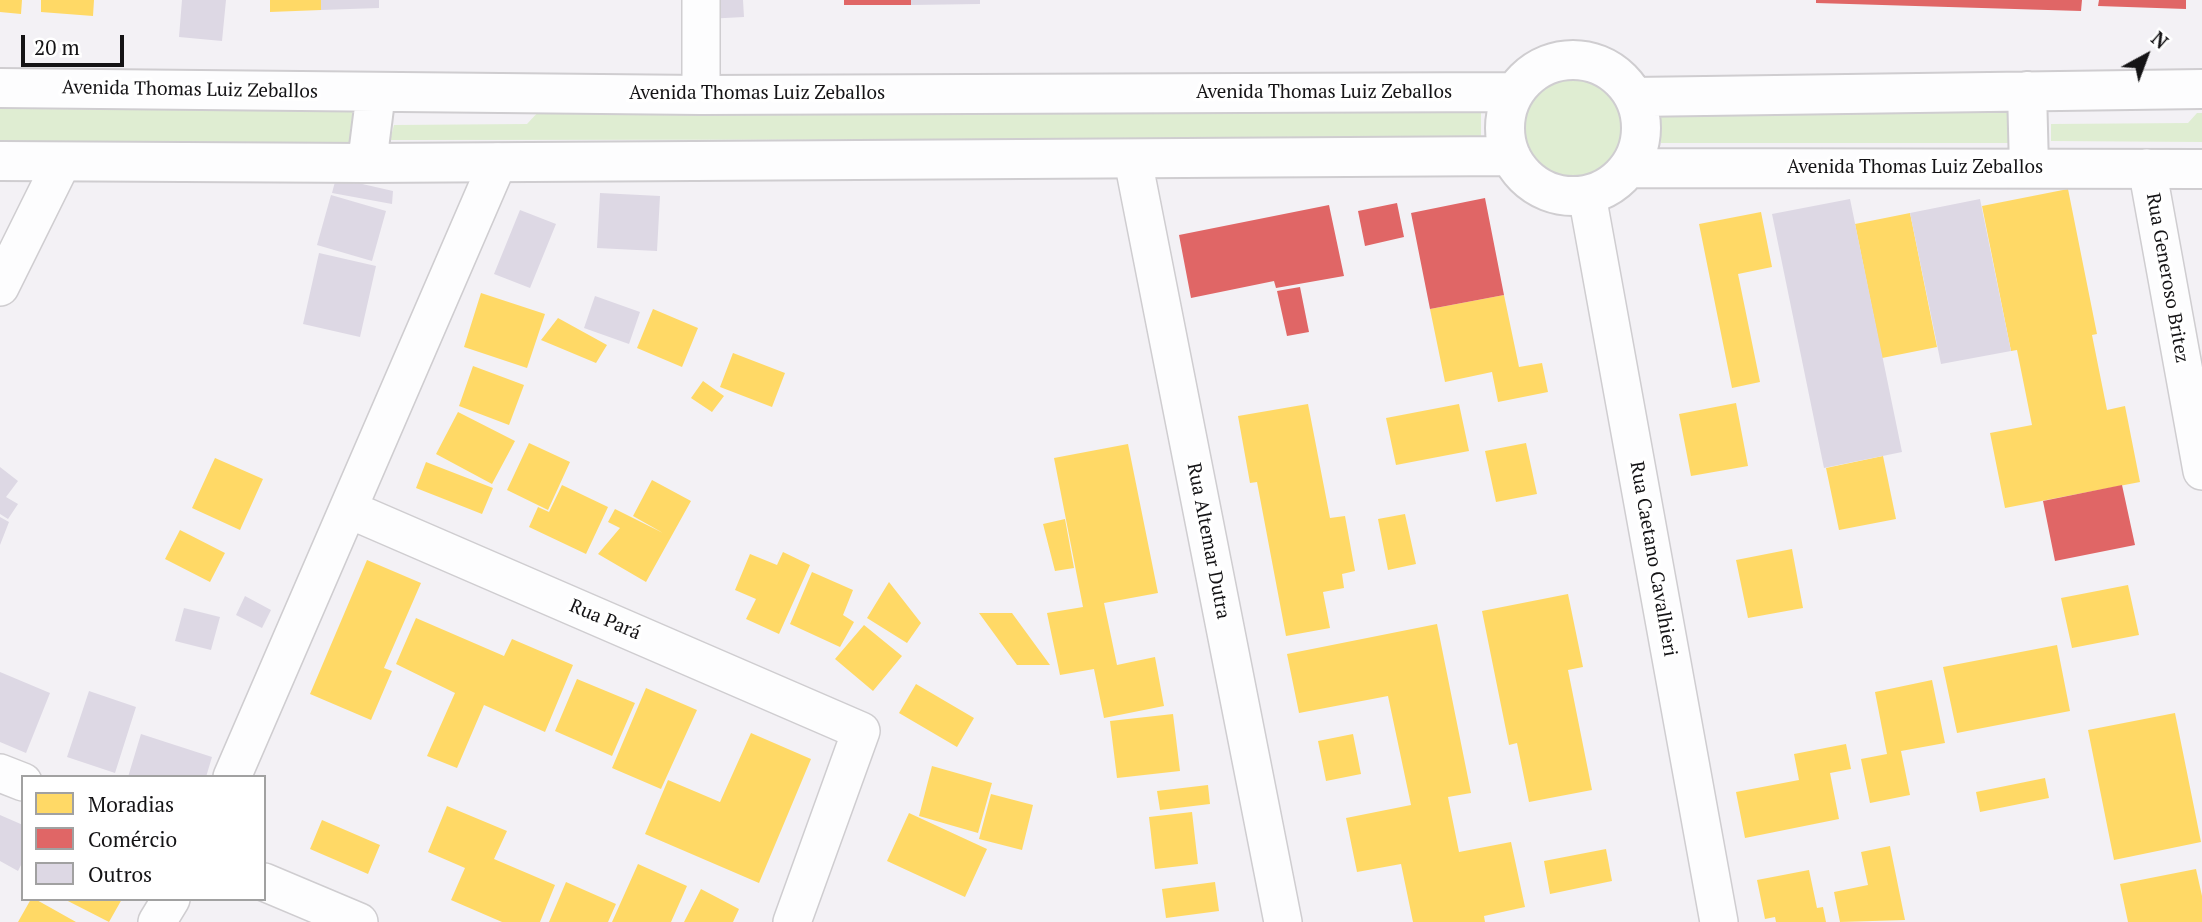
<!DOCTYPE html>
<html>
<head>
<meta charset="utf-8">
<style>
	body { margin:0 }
	#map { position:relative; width:2202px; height:922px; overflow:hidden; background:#f3f1f5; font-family:"PT Serif",serif }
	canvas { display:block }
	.legend { position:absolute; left:21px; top:775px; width:245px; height:126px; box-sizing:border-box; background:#fff; border:2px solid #a1a1a1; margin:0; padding:9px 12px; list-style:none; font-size:21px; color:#141315 }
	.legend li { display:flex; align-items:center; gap:14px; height:35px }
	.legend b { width:35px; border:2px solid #a1a1a1 }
	.north { position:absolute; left:2111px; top:21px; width:70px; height:70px; -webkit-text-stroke:5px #fff; paint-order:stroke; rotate:41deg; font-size:19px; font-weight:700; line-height:28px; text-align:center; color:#141315 }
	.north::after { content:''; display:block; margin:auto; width:24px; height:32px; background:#141315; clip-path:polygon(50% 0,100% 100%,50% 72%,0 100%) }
	.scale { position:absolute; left:21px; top:35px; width:103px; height:32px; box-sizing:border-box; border:4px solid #141315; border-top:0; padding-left:9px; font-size:21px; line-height:24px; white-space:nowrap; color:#141315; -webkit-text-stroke:5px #fff; paint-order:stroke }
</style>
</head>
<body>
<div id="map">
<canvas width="2202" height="922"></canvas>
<ul class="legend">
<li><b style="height:19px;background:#ffd966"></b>Moradias</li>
<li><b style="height:19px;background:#e06666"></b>Comércio</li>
<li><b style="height:19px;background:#ddd8e4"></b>Outros</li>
</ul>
<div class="north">N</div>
<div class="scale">20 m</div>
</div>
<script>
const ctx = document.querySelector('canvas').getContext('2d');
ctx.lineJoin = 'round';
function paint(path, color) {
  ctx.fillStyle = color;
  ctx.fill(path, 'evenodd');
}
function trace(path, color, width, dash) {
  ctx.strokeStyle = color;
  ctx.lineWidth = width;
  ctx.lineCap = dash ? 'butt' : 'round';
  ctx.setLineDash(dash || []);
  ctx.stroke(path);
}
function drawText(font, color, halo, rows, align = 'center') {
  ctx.font = font + ' "PT Serif",serif';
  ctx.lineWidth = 7;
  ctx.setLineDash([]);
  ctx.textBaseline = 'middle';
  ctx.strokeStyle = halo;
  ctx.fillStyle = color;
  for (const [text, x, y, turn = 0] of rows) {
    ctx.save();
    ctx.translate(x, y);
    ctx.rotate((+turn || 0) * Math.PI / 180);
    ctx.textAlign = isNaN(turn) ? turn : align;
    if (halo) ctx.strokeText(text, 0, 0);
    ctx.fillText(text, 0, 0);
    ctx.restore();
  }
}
const green = new Path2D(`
	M1519 126a54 54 0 1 1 108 0a54 54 0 1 1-108 0Z
	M0,109L353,110L349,143L0,141Z
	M540,110L1481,111V139L390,140L394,125L527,124Z
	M1660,112H2012L2013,143H1661Z
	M2197,113H2202V142L2051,141V124L2188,123Z`);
const homes = new Path2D(`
	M0,0H22L21,14L0,12Z
	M41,0H94L93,16L41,12Z
	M270,0H321V10L270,12Z
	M2068,189L2097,334L2092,335L2107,410L2125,406L2140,482L2005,508L1990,433L2032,425L2017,350L2011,351L1982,206Z
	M1761,212L1772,267L1738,274L1760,382L1732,388L1699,224Z
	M1910,213L1937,347L1882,358L1855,224Z
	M481,293L545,314L527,368L464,347Z
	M1504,295L1519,367L1542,363L1548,392L1498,402L1492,372L1445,382L1430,309Z
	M653,309L698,328L682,367L637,348Z
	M558,318L607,345L596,363L541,340Z
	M733,353L785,373L772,407L720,387Z
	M473,366L524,385L509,425L459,406Z
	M703,381L724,396L712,412L691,398Z
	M1736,403L1748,466L1691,476L1679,414Z
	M1308,404L1330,518L1345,516L1355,571L1342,574L1344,588L1323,592L1330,628L1286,636L1257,482L1250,483L1238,416Z
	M1459,404L1469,451L1396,465L1386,418Z
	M458,412L515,441L492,484L436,454Z
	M529,443L570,462L548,510L507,490Z
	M1526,443L1537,494L1496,502L1485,451Z
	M1128,444L1158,593L1104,603L1117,665L1155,657L1164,706L1104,718L1094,669L1060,675L1047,613L1083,607L1054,458Z
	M1883,456L1896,519L1839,530L1826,468Z
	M215,458L263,479L240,530L192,508Z
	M426,462L493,488L482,514L416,488Z
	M652,480L691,501L646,582L598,554L620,528L608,522L615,509L663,533L633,516Z
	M562,485L608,507L586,554L529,527L538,507L549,512Z
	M1405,514L1416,564L1388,570L1378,519Z
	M1065,519L1074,568L1055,571L1043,524Z
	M180,530L225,553L210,582L165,559Z
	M1792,549L1803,608L1748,618L1736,560Z
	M783,552L810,565L779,634L746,619L756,599L735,590L750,554L777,565Z
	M367,560L421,583L384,668L392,671L371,720L310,694Z
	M812,572L853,590L843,615L854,622L840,647L790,624Z
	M889,582L921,623L907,643L867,618Z
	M2128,585L2139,635L2072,648L2061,598Z
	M1568,594L1583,667L1568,670L1592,790L1529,802L1517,743L1509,745L1482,611Z
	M979,613H1012L1050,665H1017Z
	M416,618L504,656L512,639L573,665L545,732L484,705L457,768L427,756L455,693L396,664Z
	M1437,624L1471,793L1448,797L1459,852L1511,842L1525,907L1484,916L1485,922H1413L1401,864L1357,872L1346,818L1411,805L1388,696L1299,713L1287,654Z
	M864,625L902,656L873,691L835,659Z
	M2057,645L2070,711L1957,733L1943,667Z
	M577,679L635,703L612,756L555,731Z
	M1932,680L1945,743L1901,751L1910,795L1870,803L1861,759L1887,754L1875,692Z
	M916,684L974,718L957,747L899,713Z
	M646,688L697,710L661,789L612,768Z
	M2175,713L2201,842L2114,860L2088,730Z
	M1173,714L1180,771L1117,778L1110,721Z
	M751,733L811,759L759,883L645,834L668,780L720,802Z
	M1353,734L1361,774L1326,781L1318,741Z
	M1846,744L1851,769L1830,773L1839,819L1745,838L1736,792L1799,780L1794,754Z
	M932,766L992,783L978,833L919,816Z
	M2045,778L2049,798L1980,812L1976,792Z
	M1208,785L1210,804L1160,810L1157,791Z
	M991,794L1033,805L1022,850L979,839Z
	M447,806L507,831L494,859L555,885L540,922H502L451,900L465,868L428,852Z
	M1192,812L1198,864L1155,869L1149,817Z
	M909,813L987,849L965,897L887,861Z
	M322,820L380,845L368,874L310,849Z
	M1890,846L1905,920L1840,922L1834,892L1868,885L1861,852Z
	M1606,849L1612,881L1550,894L1544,861Z
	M638,864L687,886L671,922H612Z
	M2196,869L2202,896V922H2128L2120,884Z
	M1809,870L1817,908L1823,907L1826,922H1776L1775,917L1765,919L1757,880Z
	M566,882L616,904L608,922H549Z
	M1215,882L1219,911L1166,918L1162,889Z
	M701,889L739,909L733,922H684Z
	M31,899H35L76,922H18Z
	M64,899H122L109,922Z`);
const shops = new Path2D(`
	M844,0H911V5H844Z
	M1816,0H2082L2081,11L1816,3Z
	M2099,0H2186V9L2098,6Z
	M1485,198L1504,295L1430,309L1411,213Z
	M1397,203L1404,237L1365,246L1358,211Z
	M1329,205L1344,276L1276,288L1274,281L1191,298L1179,235Z
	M1300,287L1309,332L1287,336L1277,291Z
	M2122,485L2135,545L2055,561L2043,501Z`);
const building = new Path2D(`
	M182,0H226L222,41L179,37Z
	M321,0H379V8L321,10Z
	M706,0H743L744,17L706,19Z
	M911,0H980V4L911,5Z
	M336,178L393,191L392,204L332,193Z
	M600,193L660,196L657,251L597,248Z
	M331,195L386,211L372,261L317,245Z
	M1850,199L1902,452L1824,468L1772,214Z
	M1980,199L2011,351L1941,364L1910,213Z
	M520,210L556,224L530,288L494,274Z
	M319,253L376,266L360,337L303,324Z
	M595,296L640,312L629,344L584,328Z
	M0,467L18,481L6,497L18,504L8,519L0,514Z
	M0,517L9,522L0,545Z
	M245,596L271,610L262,628L236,615Z
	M184,608L220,617L211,650L175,641Z
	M0,672L50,693L26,753L0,742Z
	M89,691L136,707L115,773L67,757Z
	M141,734L212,757L206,777H128Z
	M0,815L23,825V861L18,871L0,861Z`);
const minor = new Path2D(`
	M701,95V0
	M1133,160L1283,922
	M2147,168L2202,471
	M1587,195L1719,922
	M0,287L62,162
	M348,509L861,731L792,922
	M0,773L23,782
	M232,777L498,162
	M264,882L359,922
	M157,922L171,899`);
const secondary = new Path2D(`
	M1505 128a68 68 0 1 1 136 0a68 68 0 1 1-136 0Z
	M0,88L701,95L1514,92
	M2027,91L2029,167
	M1634,97L2202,89
	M0,161L367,163L1511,156
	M367,163L376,92
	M1628,168L2202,169`);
const streetNames = [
	["Avenida Thomas Luiz Zeballos",190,90,1],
	["Avenida Thomas Luiz Zeballos",1324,93],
	["Avenida Thomas Luiz Zeballos",757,94],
	["Avenida Thomas Luiz Zeballos",1915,168],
	["Rua Generoso Britez",2167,278,80],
	["Rua Altemar Dutra",1208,541,79],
	["Rua Caetano Cavalhieri",1653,559,80],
	["Rua Pará",605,620,23]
];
paint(green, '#dfedd2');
paint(homes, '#ffd966');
paint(shops, '#e06666');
paint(building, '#ddd8e4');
trace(minor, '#cfcdd0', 40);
trace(secondary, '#cfcdd0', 42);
trace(minor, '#fdfdfe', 37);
trace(secondary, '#fdfdfe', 38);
drawText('19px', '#141315', '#fff', streetNames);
</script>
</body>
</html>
